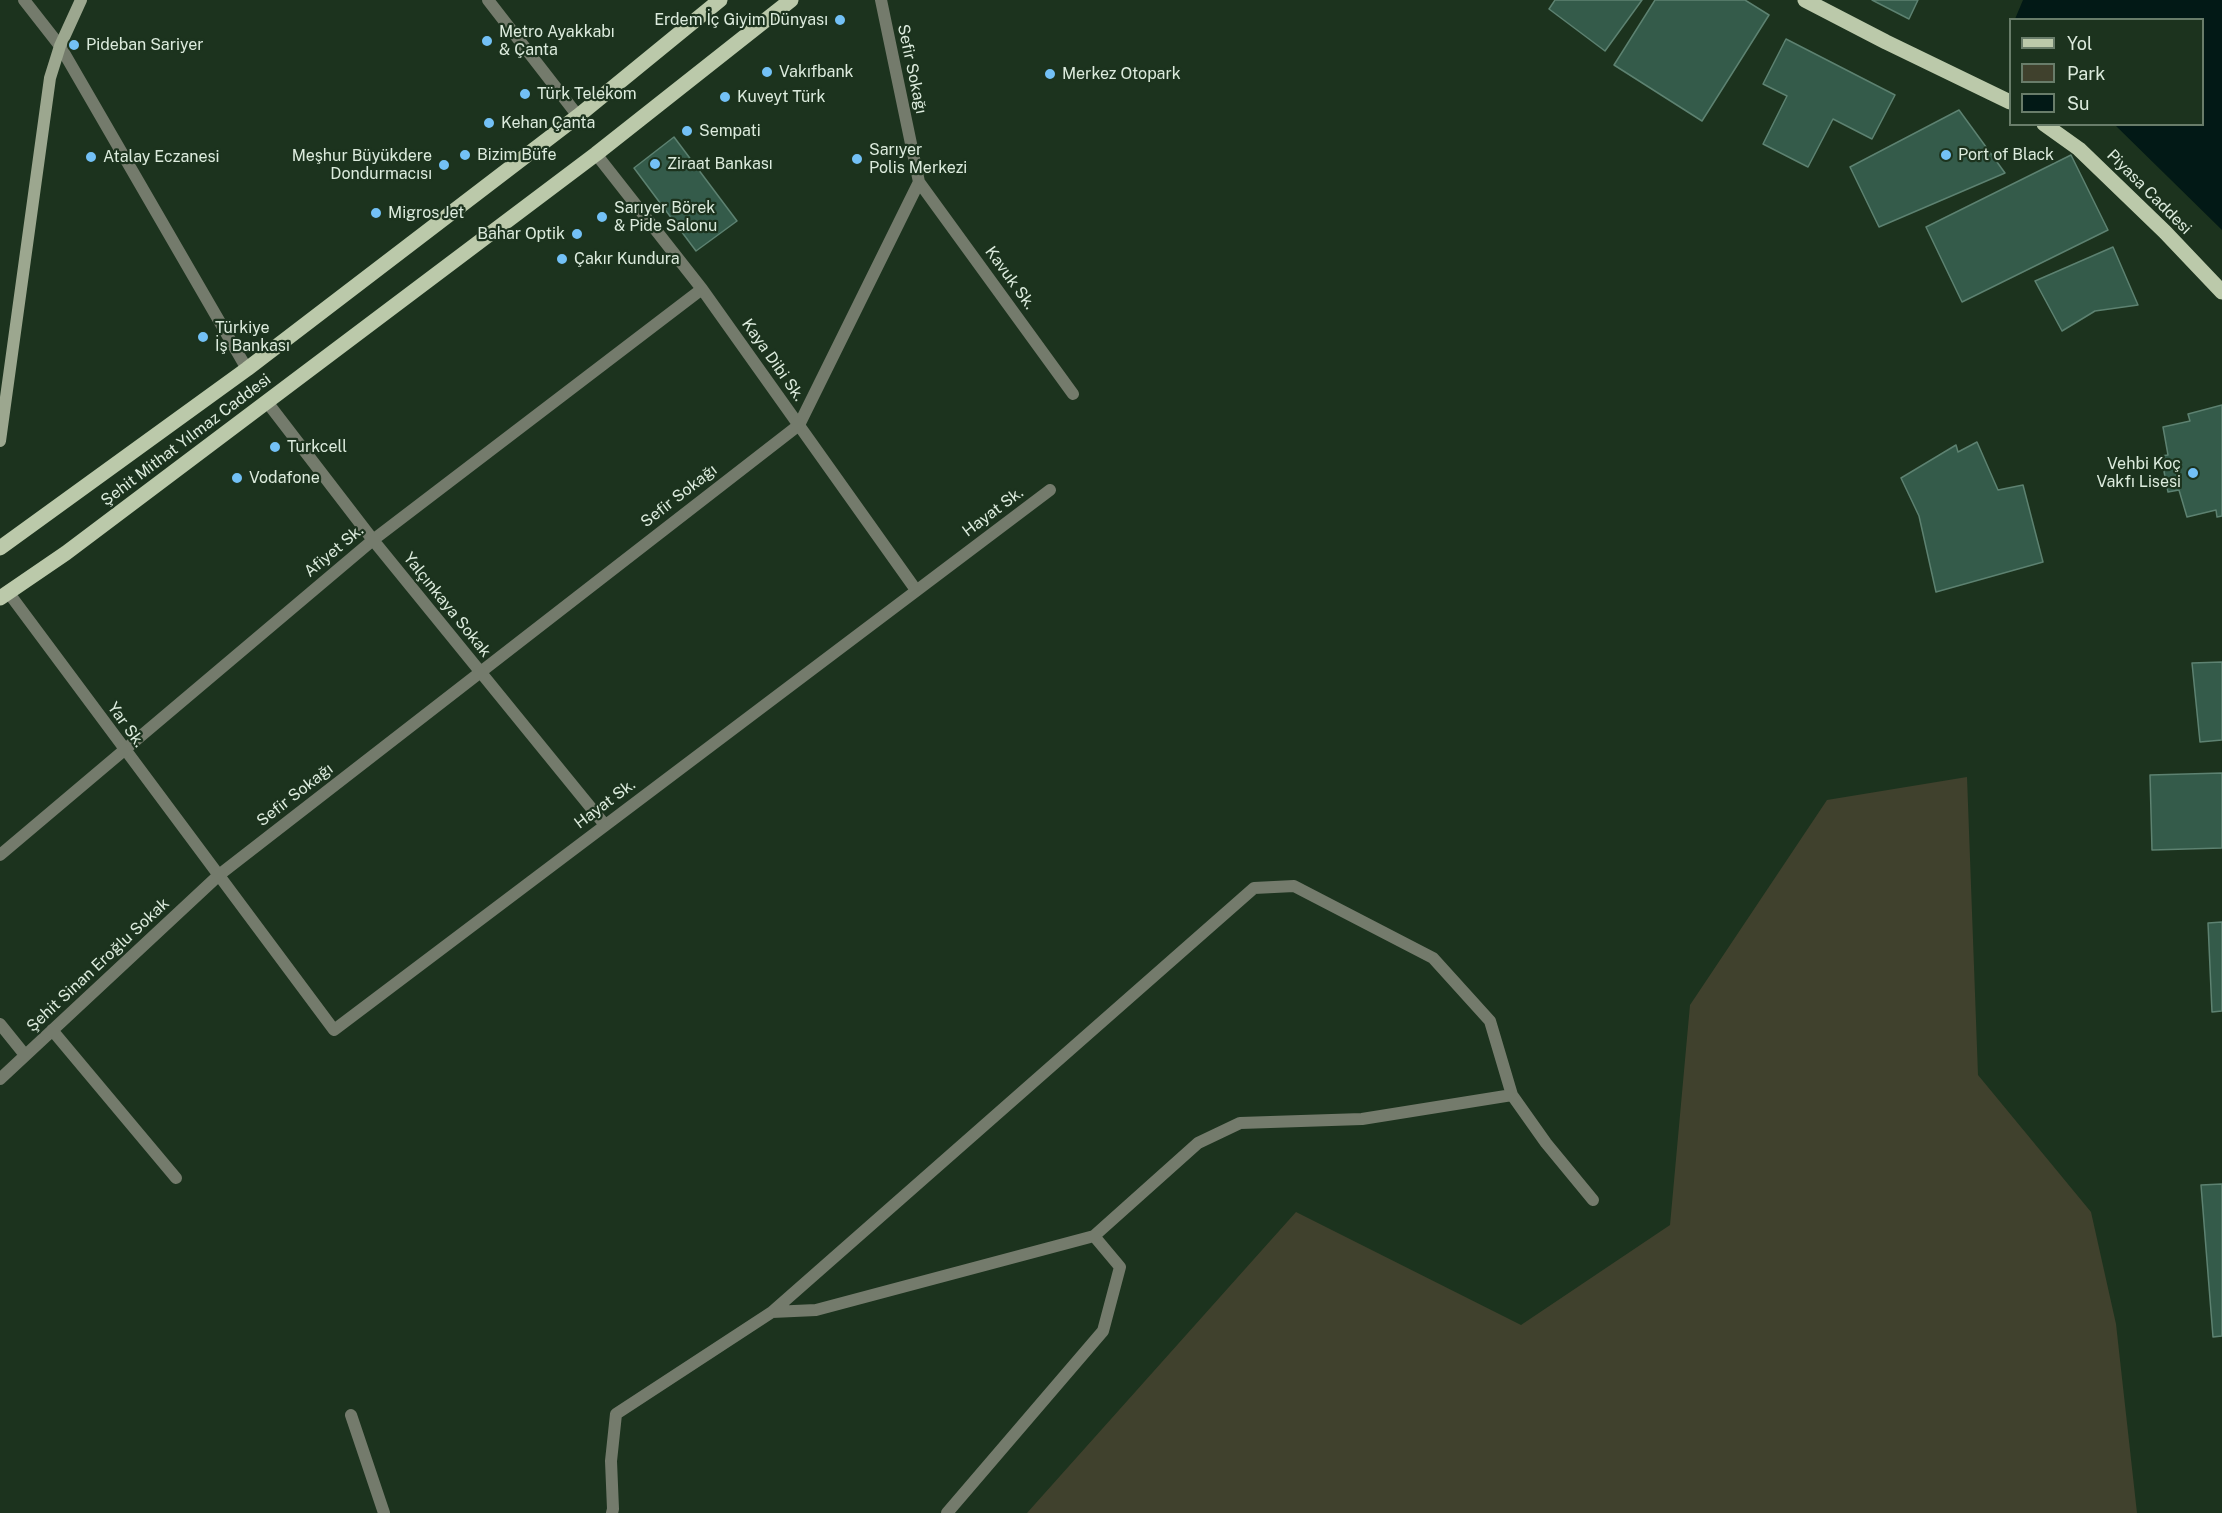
<!DOCTYPE html>
<html>
<head>
<meta charset="utf-8">
<style>
	body { margin:0 }
	#map { position:relative; width:2222px; height:1513px; overflow:hidden; background:#1c331e; font-family:"Public Sans",sans-serif }
	canvas { display:block }
	.legend { position:absolute; left:2009px; top:18px; width:195px; height:108px; box-sizing:border-box; background:#1c331e; border:2px solid #697d6a; margin:0; padding:8px 10px; list-style:none; font-size:18px; color:#dcebdd }
	.legend li { display:flex; align-items:center; gap:12px; height:30px }
	.legend b { width:30px; border:2px solid #697d6a }
</style>
</head>
<body>
<div id="map">
<canvas width="2222" height="1513"></canvas>
<ul class="legend">
<li><b style="height:8px;background:#bbc9aa"></b>Yol</li>
<li><b style="height:16px;background:#40412d"></b>Park</li>
<li><b style="height:16px;background:#021916"></b>Su</li>
</ul>
</div>
<script>
const ctx = document.querySelector('canvas').getContext('2d');
ctx.lineJoin = 'round';
function paint(path, color) {
  ctx.fillStyle = color;
  ctx.fill(path, 'evenodd');
}
function trace(path, color, width, dash) {
  ctx.strokeStyle = color;
  ctx.lineWidth = width;
  ctx.lineCap = dash ? 'butt' : 'round';
  ctx.setLineDash(dash || []);
  ctx.stroke(path);
}
function drawText(font, color, halo, rows, align = 'center') {
  ctx.font = font + ' "Public Sans",sans-serif';
  ctx.lineWidth = 4.5;
  ctx.setLineDash([]);
  ctx.textBaseline = 'middle';
  ctx.strokeStyle = halo;
  ctx.fillStyle = color;
  for (const [text, x, y, turn = 0] of rows) {
    ctx.save();
    ctx.translate(x, y);
    ctx.rotate((+turn || 0) * Math.PI / 180);
    ctx.textAlign = isNaN(turn) ? turn : align;
    if (halo) ctx.strokeText(text, 0, 0);
    ctx.fillText(text, 0, 0);
    ctx.restore();
  }
}
const green = new Path2D(`
	M1967,777L1978,1075L2091,1212L2116,1324L2137,1513H1027L1296,1212L1521,1325L1670,1225L1690,1005L1827,800Z`);
const water = new Path2D(`
	M2023,0H2222V230L2115,125L2202,124V20L2015,19Z`);
const building = new Path2D(`
	M1555,0H1642L1605,51L1549,9Z
	M1655,0H1745L1769,15L1702,121L1614,65Z
	M1872,0H1918L1909,19Z
	M1786,39L1895,95L1872,139L1833,119L1808,167L1763,144L1787,96L1763,84Z
	M1959,110L2005,173L1879,227L1850,167Z
	M674,137L737,221L696,251L634,168Z
	M2071,155L2108,230L1962,302L1926,227Z
	M2113,247L2138,305L2095,311L2062,331L2035,281Z
	M2222,405V516L2217,517L2216,510L2187,517L2179,490L2168,492L2161,456L2168,455L2163,427L2190,421L2188,414Z
	M1977,442L1998,490L2023,485L2043,562L1936,592L1919,516L1901,478L1956,445L1958,452Z
	M2222,662V740L2200,742L2192,663Z
	M2222,773V848L2152,850L2150,775Z
	M2222,922V1011L2212,1012L2208,923Z
	M2222,1184V1336L2213,1337L2201,1185Z`);
const lane = new Path2D(`
	M772,1312L816,1310L1094,1236L1198,1143L1240,1123L1362,1119L1512,1095
	M612,1513L613,1509L611,1461L616,1414L772,1312L1254,888L1294,886L1433,958L1490,1021L1512,1095L1546,1143L1593,1200
	M947,1513L1103,1331L1120,1267L1094,1236`);
const street = new Path2D(`
	M24,0L60,46L247,369
	M488,0L578,116
	M596,154L702,289L916,590
	M919,182L1073,394
	M267,402L373,540L605,825
	M8,592L334,1030L1050,490
	M0,855L373,540L702,289
	M0,1024L25,1055
	M52,1030L176,1178
	M0,1079L219,875L799,425L919,182L881,0
	M351,1415L384,1513`);
const secondary = new Path2D(`
	M0,441L50,78L60,46L81,0`);
const primary = new Path2D(`
	M1805,0L1886,42L2010,102
	M2044,124L2079,149L2165,232L2222,292
	M0,548L247,369L578,116L720,0
	M0,598L66,553L596,154L791,0`);
const markers = [
	[840,20,6,"#73c1f6"],
	[487,41,6,"#73c1f6"],
	[74,45,6,"#73c1f6"],
	[767,72,6,"#73c1f6"],
	[1050,74,6,"#73c1f6"],
	[525,94,6,"#73c1f6"],
	[725,97,6,"#73c1f6"],
	[489,123,6,"#73c1f6"],
	[687,131,6,"#73c1f6"],
	[465,155,6,"#73c1f6"],
	[1946,155,6,"#73c1f6"],
	[91,157,6,"#73c1f6"],
	[857,159,6,"#73c1f6"],
	[655,164,6,"#73c1f6"],
	[444,165,6,"#73c1f6"],
	[376,213,6,"#73c1f6"],
	[602,217,6,"#73c1f6"],
	[577,234,6,"#73c1f6"],
	[562,259,6,"#73c1f6"],
	[203,337,6,"#73c1f6"],
	[275,447,6,"#73c1f6"],
	[2193,473,6,"#73c1f6"],
	[237,478,6,"#73c1f6"]
];
const poiNames = [
	["Erdem İç Giyim Dünyası",828,20,"right"],
	["Metro Ayakkabı",499,32],
	["& Çanta",499,50],
	["Pideban Sariyer",86,45],
	["Vakıfbank",779,72],
	["Merkez Otopark",1062,74],
	["Türk Telekom",537,94],
	["Kuveyt Türk",737,97],
	["Kehan Çanta",501,123],
	["Sempati",699,131],
	["Sarıyer",869,150],
	["Polis Merkezi",869,168],
	["Bizim Büfe",477,155],
	["Port of Black",1958,155],
	["Meşhur Büyükdere",432,156,"right"],
	["Dondurmacısı",432,174,"right"],
	["Atalay Eczanesi",103,157],
	["Ziraat Bankası",667,164],
	["Sarıyer Börek",614,208],
	["& Pide Salonu",614,226],
	["Migros Jet",388,213],
	["Bahar Optik",565,234,"right"],
	["Çakır Kundura",574,259],
	["Türkiye",215,328],
	["İş Bankası",215,346],
	["Turkcell",287,447],
	["Vehbi Koç",2181,464,"right"],
	["Vakfı Lisesi",2181,482,"right"],
	["Vodafone",249,478]
];
const streetNames = [
	["Sefir Sokağı",912,69,78],
	["Piyasa Caddesi",2149,192,45],
	["Kavuk Sk.",1010,278,54],
	["Kaya Dibi Sk.",773,360,55],
	["Şehit Mithat Yılmaz Caddesi",186,440,-37],
	["Sefir Sokağı",679,496,-38],
	["Hayat Sk.",993,512,-37],
	["Afiyet Sk.",334,551,-40],
	["Yalçınkaya Sokak",447,605,51],
	["Yar Sk.",126,725,54],
	["Sefir Sokağı",295,795,-38],
	["Hayat Sk.",605,804,-37],
	["Şehit Sinan Eroğlu Sokak",98,965,-43]
];
paint(green, '#40412d');
paint(water, '#021916');
paint(building, '#345b4a');
trace(building, '#5d8271', 1.5);
trace(lane, '#747b6c', 12);
trace(street, '#747b6c', 12);
trace(secondary, '#9ca78f', 12);
trace(primary, '#bbc9aa', 15);
for (const [x, y, r, color] of markers) {
  const dot = new Path2D();
  dot.arc(x, y, r, 0, 2 * Math.PI);
  ctx.fillStyle = color;
  ctx.fill(dot);
  trace(dot, '#1c331e', 2);
}
drawText('16px', '#dcebdd', '#1c331e', poiNames, 'left');
drawText('16px', '#dcebdd', '#1c331e', streetNames);
</script>
</body>
</html>
